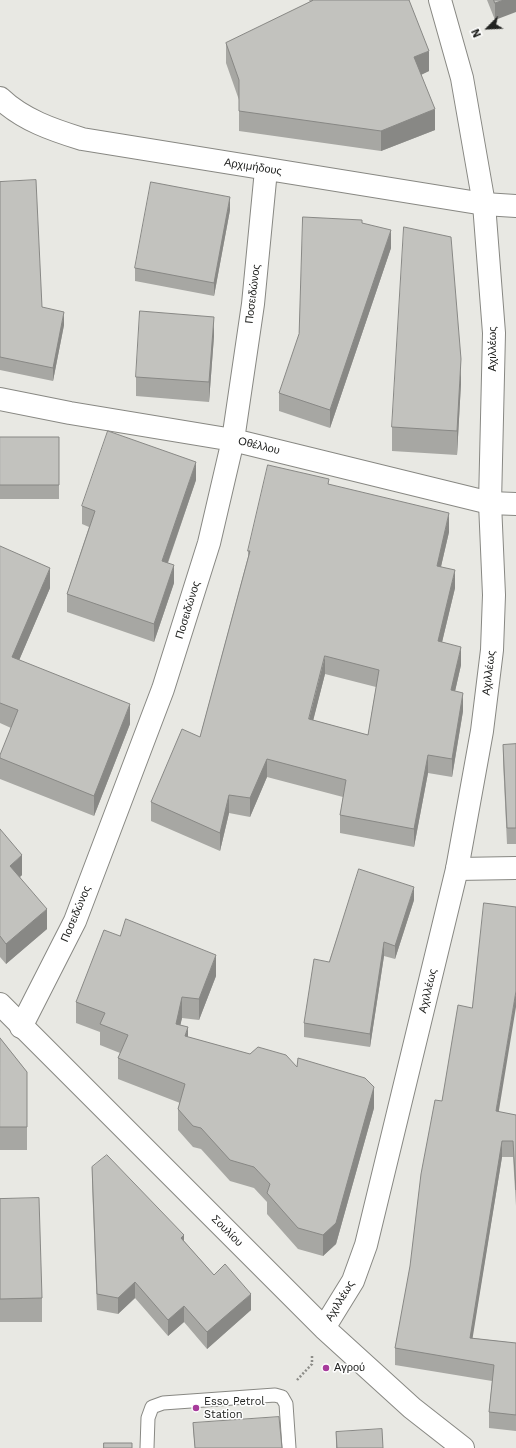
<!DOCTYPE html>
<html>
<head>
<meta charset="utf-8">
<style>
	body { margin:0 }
	#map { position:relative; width:516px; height:1448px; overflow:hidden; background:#e8e8e3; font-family:"Work Sans",sans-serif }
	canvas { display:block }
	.north { position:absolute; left:468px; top:8px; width:40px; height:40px; -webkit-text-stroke:3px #fff; paint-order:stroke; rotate:246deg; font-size:11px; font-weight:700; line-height:16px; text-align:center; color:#212220 }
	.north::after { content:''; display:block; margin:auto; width:14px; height:18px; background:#212220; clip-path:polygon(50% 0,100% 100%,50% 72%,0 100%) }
</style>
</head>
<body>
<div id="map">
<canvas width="516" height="1448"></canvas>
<div class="north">N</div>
</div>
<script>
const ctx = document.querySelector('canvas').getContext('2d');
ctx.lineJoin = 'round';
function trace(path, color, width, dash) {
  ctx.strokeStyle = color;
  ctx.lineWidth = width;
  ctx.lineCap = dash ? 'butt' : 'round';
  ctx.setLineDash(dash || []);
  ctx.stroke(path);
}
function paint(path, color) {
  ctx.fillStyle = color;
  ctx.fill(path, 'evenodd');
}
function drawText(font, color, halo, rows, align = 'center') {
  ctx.font = font + ' "Work Sans",sans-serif';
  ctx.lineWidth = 3;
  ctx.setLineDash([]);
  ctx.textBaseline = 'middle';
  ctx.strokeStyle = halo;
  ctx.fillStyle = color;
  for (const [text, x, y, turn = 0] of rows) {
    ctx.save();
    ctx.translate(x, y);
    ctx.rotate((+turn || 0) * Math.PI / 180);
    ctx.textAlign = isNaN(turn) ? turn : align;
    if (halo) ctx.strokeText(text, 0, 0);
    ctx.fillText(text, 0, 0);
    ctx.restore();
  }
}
const path = new Path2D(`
	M297,1380L312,1364V1355`);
const service = new Path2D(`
	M147,1448L148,1418L152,1407L163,1403L275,1395L282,1397L286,1404L289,1448`);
const minor = new Path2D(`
	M0,98C23,120 53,130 82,139L484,204L516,206
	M0,399L70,413L233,440L490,503L516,504
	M457,869L516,868
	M21,1027L75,921L163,689L209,543L233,440L253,304L266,170`);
const tertiary = new Path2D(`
	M0,1004L324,1328L412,1408L463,1448
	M324,1328L353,1281L366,1245L457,869L482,731L492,650L494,595L490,503L494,333L484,204L462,78L440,0`);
const wall = new Path2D(`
	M309,0H409L429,71L421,75L435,130L381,151L239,131V100L226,63V43L310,2Z
	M487,0H516L495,20Z
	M0,182L42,307L64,325L53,381L0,370Z
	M230,210L214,296L135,281V268Z
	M362,223L391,248L330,428L279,411V393Z
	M214,336L209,402L136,396V377Z
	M461,383L457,455L392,451V427Z
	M0,437H59V499H0Z
	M196,480L168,563L174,583L154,642L67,612V594L89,527L82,524V506Z
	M329,484L449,532L441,566L455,588L442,642L461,665L455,691L463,711L452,777L428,773L414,847L340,833V815L343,797L267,777L250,817L229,813L220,851L151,821V802L200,737L248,557V551ZM325,674L376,687L368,735L313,720Z
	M0,546L50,588L19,660L130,724L94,816L0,779V758L11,728L0,723Z
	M516,744V844H507L503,761V745Z
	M0,829L22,875L20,877L47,929L6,964L0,957Z
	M414,900L395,959L384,956L370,1047L304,1037V1023L329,962Z
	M216,976L199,1020L182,1018L180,1025L188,1037L297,1067L374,1108L336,1244L323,1256L298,1249L267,1214V1202L254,1188L230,1181L201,1149L193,1147L178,1130V1109L180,1103L118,1079V1058L120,1053L100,1045V1032L76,1023V1002Z
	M472,1008L499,1112L516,1115V1206L513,1157H502L472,1338L516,1343V1431L489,1428V1412L492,1381L395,1365V1348L442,1101Z
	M0,1038L27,1072V1150H0Z
	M92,1167L184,1241L214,1275L251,1310L207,1349L184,1322L168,1336L135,1298L118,1314L97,1310L92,1183Z
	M0,1199L42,1298V1322H0Z
	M193,1423L282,1448H195L193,1430Z
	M336,1432L383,1448H336Z`);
const shadedWall = new Path2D(`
	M504,0H516V12L495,20V3Z
	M429,51V71L414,78V57Z
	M435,109V130L381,151V131Z
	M230,197V210L214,296V283Z
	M391,230V248L330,428V410Z
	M64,312V325L53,381V368Z
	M214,317V336L209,402V382Z
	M461,359V383L457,455V431Z
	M196,462V480L162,579V561Z
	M449,513V532L437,584V566Z
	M174,565V583L154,642V624Z
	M50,568V588L12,677V657Z
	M455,570V588L438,659V641Z
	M461,647V665L451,709V690Z
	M325,656V674L309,737V719Z
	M463,693V711L452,777V759Z
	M130,704V724L94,816V796Z
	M428,755V773L414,847V829Z
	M267,759V777L250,817V798Z
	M229,795V813L220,851V833Z
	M22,855V875L10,886V866Z
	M414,887V900L395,959V946Z
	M47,909V929L6,964V944Z
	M384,942V956L370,1047V1034Z
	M216,955V976L199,1020V999Z
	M516,991V1007L496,1128V1111Z
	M182,997V1018L176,1045V1024Z
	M188,1027V1048L185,1036Z
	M374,1087V1108L336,1244L323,1256V1235Z
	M502,1141V1157L470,1354V1338Z
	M184,1235V1251L181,1238Z
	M135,1282V1298L118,1314V1298Z
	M251,1294V1310L207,1349V1332Z
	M184,1306V1322L168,1336V1320Z`);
const building = new Path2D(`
	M314,0H409L429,51L414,57L435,109L381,131L239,111V80L226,43Z
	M494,0H504L495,3Z
	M36,180L42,307L64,312L53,368L0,357V182Z
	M151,182L230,197L214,283L135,268Z
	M303,217L362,220V223L391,230L330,410L279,393L299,334Z
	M404,227L451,237L461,359L457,431L392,427Z
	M140,311L214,317L209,382L136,377Z
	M108,431L196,462L162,561L174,565L154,624L67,594L95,511L82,506Z
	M0,437H59V485H0Z
	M268,465L329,479L328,484L449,513L437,566L455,570L438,641L461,647L451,690L463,693L452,759L428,755L414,829L340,815L346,780L267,759L250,798L229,795L220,833L151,802L182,729L200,737L250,551H248ZM325,656L379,670L368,735L309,719Z
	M0,546L50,568L12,657L130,704L94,796L0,758V755L18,710L0,703Z
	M516,744V828H507L503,745Z
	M0,829L22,855L10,866L47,909L6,944L0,936Z
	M359,869L414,887L395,946L384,942L370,1034L304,1023L314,959L329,962Z
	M484,903L516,907V991L496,1111L516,1115V1190L513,1141H502L470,1338L516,1343V1415L489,1412L494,1365L395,1348L410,1266L421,1174L435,1100L442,1101L458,1005L472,1008Z
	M126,919L216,955L199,999L182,997L176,1024L188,1027L185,1036L250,1054L258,1047L286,1055L297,1067L298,1058L365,1078L374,1087L336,1223L323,1235L298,1228L267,1193L270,1184L254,1167L230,1160L201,1128L193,1126L178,1109L185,1084L118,1058L128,1035L100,1024L105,1013L76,1002L104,930L120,936Z
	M0,1038L27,1072V1127H0Z
	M107,1155L184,1235L181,1238L214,1275L225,1264L251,1294L207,1332L184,1306L168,1320L135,1282L118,1298L97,1294L92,1167Z
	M39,1198L42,1298L0,1299V1199Z
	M279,1417L282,1448H195L193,1423Z
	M382,1429L383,1448H337L336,1432Z
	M104,1443H132V1448H104Z`);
const markers = [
	[326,1368,4,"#a73b9b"],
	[196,1408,4,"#a73b9b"]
];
const streetNames = [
	["Αρχιμήδους",253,167,9],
	["Ποσειδώνος",253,294,-83],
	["Αχιλλέως",493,349,-90],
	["Οθέλλου",259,446,14],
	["Ποσειδώνος",188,610,-73],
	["Αχιλλέως",489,673,-83],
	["Ποσειδώνος",76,914,-67],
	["Αχιλλέως",428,991,-76],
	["Σουλίου",227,1231,45],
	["Αχιλλέως",340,1301,-59]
];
const poiNames = [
	["Αγρού",334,1368],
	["Esso Petrol",204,1402],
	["Station",204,1415]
];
trace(service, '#888883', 15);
trace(minor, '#888883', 24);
trace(tertiary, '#888883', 24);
trace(path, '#8c8c88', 2.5, [2, 2]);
trace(service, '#fff', 13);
trace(minor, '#fff', 22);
trace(tertiary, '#fff', 22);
paint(wall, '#a7a7a3');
paint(shadedWall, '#888885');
paint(building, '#c2c2be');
trace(building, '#888885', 1);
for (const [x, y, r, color] of markers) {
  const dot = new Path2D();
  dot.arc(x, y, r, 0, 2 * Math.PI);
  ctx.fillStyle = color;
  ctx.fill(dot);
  trace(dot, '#fff', 1.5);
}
drawText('11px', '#212220', '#fff', streetNames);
drawText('11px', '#212220', '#fff', poiNames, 'left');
</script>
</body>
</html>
